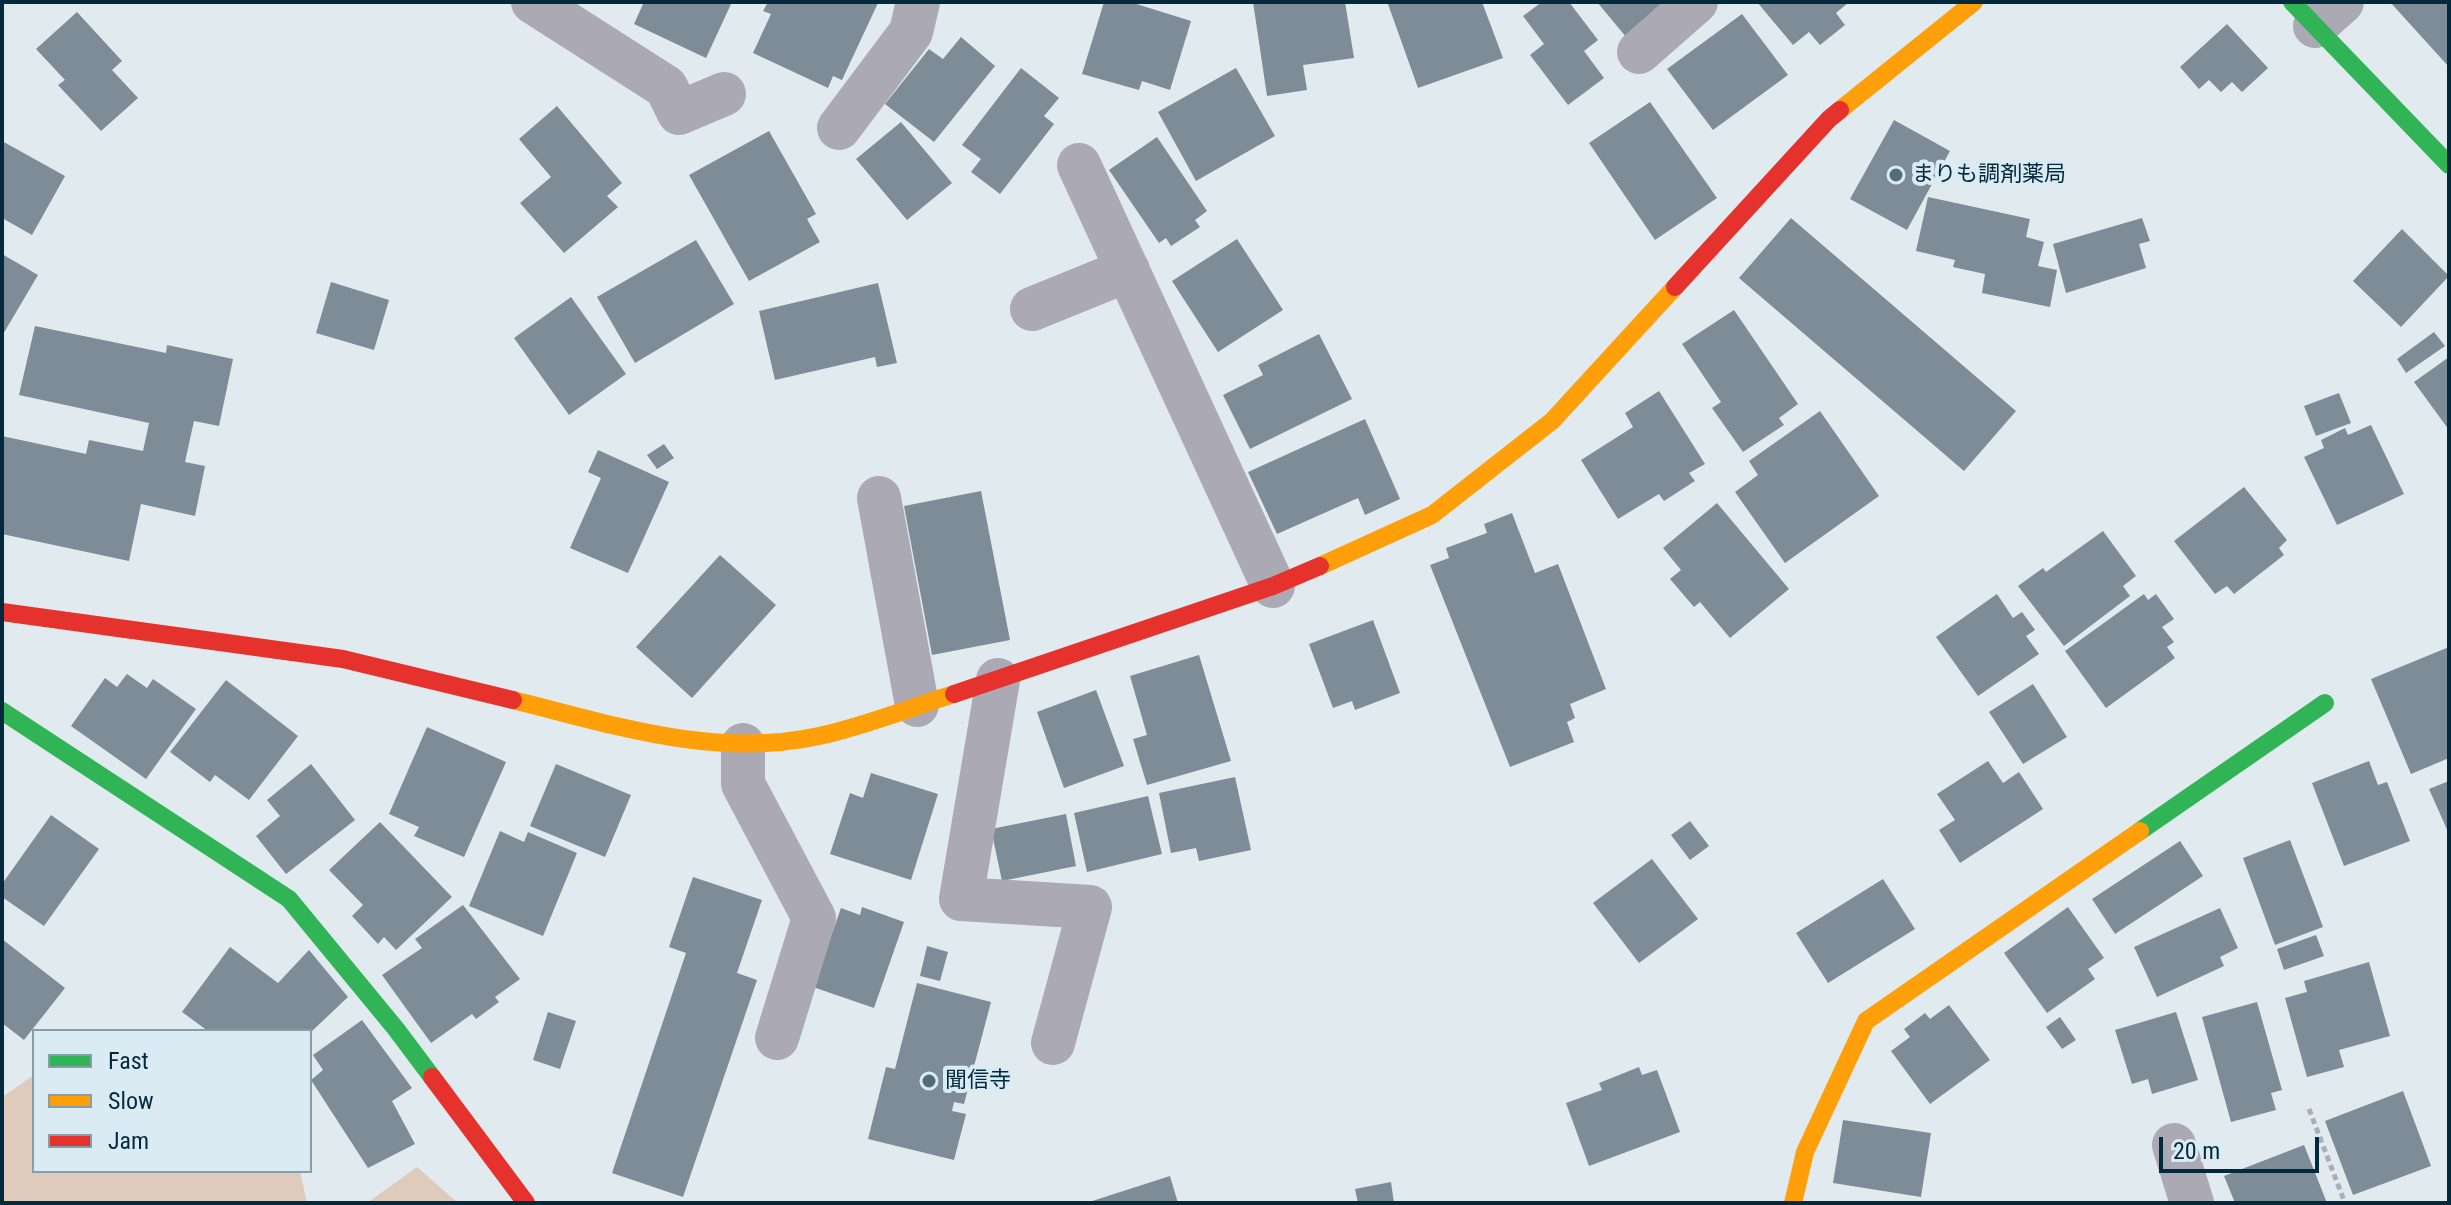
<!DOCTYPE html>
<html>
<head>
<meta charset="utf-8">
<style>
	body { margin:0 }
	#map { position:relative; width:2451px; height:1205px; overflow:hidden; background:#e1eaee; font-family:"Roboto Condensed",sans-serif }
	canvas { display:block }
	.frame { position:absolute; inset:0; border:4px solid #032a3c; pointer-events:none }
	.legend { position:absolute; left:32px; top:1029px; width:280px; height:144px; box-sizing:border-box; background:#dbebf4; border:2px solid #859eaa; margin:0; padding:10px 14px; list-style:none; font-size:24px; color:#032a3c }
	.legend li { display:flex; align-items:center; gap:16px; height:40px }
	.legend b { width:40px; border:2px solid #859eaa }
	.scale { position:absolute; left:2159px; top:1137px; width:160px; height:36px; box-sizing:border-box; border:4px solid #032a3c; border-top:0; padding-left:10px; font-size:24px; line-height:28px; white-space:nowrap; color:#032a3c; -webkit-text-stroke:6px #dbebf4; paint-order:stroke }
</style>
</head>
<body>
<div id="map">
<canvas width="2451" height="1205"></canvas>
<div class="frame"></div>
<ul class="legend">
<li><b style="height:10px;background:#30b455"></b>Fast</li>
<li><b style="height:10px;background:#ff9f0a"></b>Slow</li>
<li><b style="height:10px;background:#e5322d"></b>Jam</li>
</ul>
<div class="scale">20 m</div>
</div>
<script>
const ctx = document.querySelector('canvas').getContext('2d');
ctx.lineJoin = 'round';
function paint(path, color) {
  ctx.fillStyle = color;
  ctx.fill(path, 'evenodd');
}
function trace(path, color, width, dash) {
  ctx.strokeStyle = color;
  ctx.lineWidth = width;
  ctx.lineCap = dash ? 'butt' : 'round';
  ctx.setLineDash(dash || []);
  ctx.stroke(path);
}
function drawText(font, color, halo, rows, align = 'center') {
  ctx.font = font + ' "Roboto Condensed","Noto Sans JP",sans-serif';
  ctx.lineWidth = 8;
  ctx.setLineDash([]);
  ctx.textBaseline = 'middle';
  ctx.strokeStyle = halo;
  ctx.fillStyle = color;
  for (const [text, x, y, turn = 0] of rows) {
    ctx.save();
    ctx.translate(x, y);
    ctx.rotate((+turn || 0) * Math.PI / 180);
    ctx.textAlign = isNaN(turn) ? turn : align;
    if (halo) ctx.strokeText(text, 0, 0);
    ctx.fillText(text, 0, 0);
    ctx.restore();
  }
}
const green = new Path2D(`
	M34,1075V1171H300L307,1203H2V1097Z
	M417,1167L458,1203H367Z`);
const building = new Path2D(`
	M644,2H732L706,58L634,24Z
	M768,2H877L878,3L842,80L833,76L828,88L753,53L771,14L763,11Z
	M1104,2H1130L1191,21L1170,90L1142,81L1139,90L1082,74Z
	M1253,2H1345L1354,58L1303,65L1307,90L1267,96Z
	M1393,2H1482L1503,58L1418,88L1388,4Z
	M1542,2H1569L1598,40L1584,51L1604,78L1568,105L1530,55L1544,44L1523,16Z
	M1597,2H1671L1627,38Z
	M1757,2H1849L1836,13L1845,25L1820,45L1809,32L1793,45Z
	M2390,2H2449V67Z
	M77,12L122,61L112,70L138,98L101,131L58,85L65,80L36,49Z
	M1742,14L1788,75L1713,130L1667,69Z
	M2227,24L2268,68L2242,92L2232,82L2221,92L2209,80L2199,89L2180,67Z
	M961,37L995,66L934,142L885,104L929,49L943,59Z
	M1021,68L1059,98L1044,116L1054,124L1000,194L971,172L981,159L962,145Z
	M1236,68L1275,136L1196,181L1158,112Z
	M1650,102L1717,198L1655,240L1589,143Z
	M557,106L622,183L607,196L618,207L564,253L520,203L551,177L519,139Z
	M1894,120L1950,151L1907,230L1850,199Z
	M901,122L952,183L907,220L856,159Z
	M769,131L816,214L807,219L820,242L749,281L689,175Z
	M1157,137L1207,211L1195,220L1200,227L1171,246L1166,238L1159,243L1109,170Z
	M2,141L65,176L32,235L2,218Z
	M1928,197L2030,219L2026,237L2044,242L2038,266L2057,270L2050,307L1982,293L1985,274L1953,267L1955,260L1916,251Z
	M1791,218L2016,411L1964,471L1739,278Z
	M2142,218L2150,241L2139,244L2146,268L2066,293L2053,244Z
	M2402,229L2449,276L2401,327L2353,281Z
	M1237,239L1283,310L1218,352L1172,281Z
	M696,240L734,304L635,363L597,297Z
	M2,254L38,275L2,336Z
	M331,282L389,300L374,350L316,333Z
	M878,283L897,363L877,367L875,357L775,380L759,311Z
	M571,297L626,374L569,415L514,338Z
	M1734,310L1798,404L1779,418L1784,425L1743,452L1712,408L1721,402L1682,344Z
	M35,326L166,353L167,345L233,359L219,426L194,421L185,462L205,466L195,516L141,504L129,561L2,534V436L86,454L89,440L143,451L149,423L19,395Z
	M2434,332L2445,346L2406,373L2397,359Z
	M1319,334L1352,399L1250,449L1223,395L1263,375L1258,365Z
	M2449,357V430L2414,382Z
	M1659,391L1705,464L1689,473L1695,481L1664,501L1659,494L1618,519L1581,460L1633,427L1625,413Z
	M2339,393L2351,423L2316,436L2304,406Z
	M1820,411L1879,496L1785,563L1735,492L1758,475L1749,461Z
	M1365,419L1400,499L1365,515L1358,498L1277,534L1248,472Z
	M2371,425L2404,494L2337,525L2304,457L2324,448L2321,440L2345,428L2348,435Z
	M664,444L674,458L657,469L647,455Z
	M598,450L669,482L628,573L570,548L601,478L588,472Z
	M2244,487L2287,540L2279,548L2284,555L2234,594L2227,586L2215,594L2174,541Z
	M981,491L1010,640L932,655L904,506Z
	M1717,503L1789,589L1730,638L1700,602L1694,607L1670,579L1681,570L1663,548Z
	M1512,513L1535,573L1558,564L1606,689L1570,704L1575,718L1567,722L1574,742L1510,767L1430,565L1449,558L1446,548L1487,533L1484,524Z
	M2103,531L2136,576L2123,586L2130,596L2064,646L2018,586L2043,568L2046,572Z
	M720,555L776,605L692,698L636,647Z
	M1997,594L2013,618L2022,612L2035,630L2026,636L2039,654L1978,696L1936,637Z
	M2144,594L2148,600L2156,594L2174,619L2162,627L2174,642L2167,647L2175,658L2106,708L2065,651Z
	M1373,620L1400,693L1355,710L1352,701L1333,708L1309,644Z
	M2449,647V758L2411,774L2371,679Z
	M1199,655L1231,761L1147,785L1133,739L1147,735L1130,676Z
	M127,674L147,688L153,679L196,709L146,779L71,726L105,678L117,687Z
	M226,680L298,736L249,800L215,775L210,782L170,752Z
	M2033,684L2067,737L2023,764L1989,712Z
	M1096,690L1124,766L1064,788L1037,712Z
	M427,727L506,762L464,857L414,836L419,827L389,814Z
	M1988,761L2003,783L2019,772L2043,809L1960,863L1939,830L1955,820L1937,794Z
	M2369,761L2378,785L2387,782L2410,841L2344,866L2312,783Z
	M311,764L355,820L286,874L256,836L280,816L267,800Z
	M556,764L631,795L605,857L530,826Z
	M871,773L938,794L911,880L830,854L850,793L863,798Z
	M1235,777L1251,850L1199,861L1196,848L1171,853L1159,793Z
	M2449,781V834L2429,789Z
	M1148,796L1162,854L1087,872L1074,813Z
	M1066,814L1076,866L1002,881L991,829Z
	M51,815L99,849L44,926L2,897V884Z
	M1690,821L1709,846L1690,860L1671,835Z
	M380,822L452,897L396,950L384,937L378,944L352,916L363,905L329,870Z
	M500,831L524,842L528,832L577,853L543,936L469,906Z
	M2290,840L2323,927L2275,945L2243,858Z
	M2180,841L2203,876L2115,934L2092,899Z
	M1652,859L1698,919L1639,963L1593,903Z
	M693,877L762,900L737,973L757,980L683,1197L612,1173L686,953L669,947Z
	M1883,879L1915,929L1828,983L1796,933Z
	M463,905L520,979L495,997L499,1002L476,1019L472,1014L431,1043L382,975L422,948L415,939Z
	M862,907L904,922L874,1008L813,987L841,908L860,915Z
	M2068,907L2104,958L2088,969L2095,979L2047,1013L2004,953Z
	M2220,908L2238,948L2220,957L2224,966L2157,997L2134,947Z
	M2316,935L2324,956L2284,970L2277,949Z
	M2,939L65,988L24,1040L2,1023Z
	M927,946L948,952L940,981L920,976Z
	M230,947L278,983L309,950L348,997L312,1031H208L182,1012Z
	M2369,962L2390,1036L2339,1050L2344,1067L2307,1077L2285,998L2307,992L2304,981Z
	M917,983L991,1002L964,1104L954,1102L952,1111L966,1114L954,1160L868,1139L886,1067L895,1069Z
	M2257,1002L2282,1090L2271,1093L2276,1110L2231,1122L2202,1017Z
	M1949,1005L1990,1060L1930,1104L1891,1051L1910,1037L1904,1029L1925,1013L1930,1019Z
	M548,1012L576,1021L560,1069L533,1060Z
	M2176,1012L2198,1080L2152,1094L2148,1079L2132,1084L2115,1030Z
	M2060,1017L2076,1040L2062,1049L2046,1027Z
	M362,1020L412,1088L392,1101L415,1144L368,1168L311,1080L323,1070L313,1055Z
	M1639,1067L1642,1075L1657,1070L1680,1132L1589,1166L1566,1103L1602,1090L1599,1083Z
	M2403,1091L2431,1166L2353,1195L2325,1121Z
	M1843,1120L1931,1133L1921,1197L1833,1183Z
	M2304,1145L2327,1203H2235L2224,1176Z
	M1170,1176L1178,1203H1089V1202Z
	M1391,1182L1394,1203H1358L1355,1189Z`);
const path = new Path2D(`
	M2309,1109L2345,1203`);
const street = new Path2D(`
	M533,2L666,87L679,113L724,94
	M2315,26L2342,2
	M1639,52L1696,2
	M839,128L911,32L918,2
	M1079,165L1273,586
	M1032,309L1128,270
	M879,498L917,705
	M998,680L961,899L1090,907L1053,1043
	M743,745V784L814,918L777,1038
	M2174,1145L2192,1203`);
const fast = new Path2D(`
	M2292,2L2449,165
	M2,711L289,899L396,1029L432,1077
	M2140,831L2325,703`);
const slow = new Path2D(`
	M1840,110L1974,2
	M1320,566L1432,515L1552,421L1675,287
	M513,700C614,725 715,759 819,736C865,726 909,708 954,694
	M1793,1203L1805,1152L1866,1021L2140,831`);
const jam = new Path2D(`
	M1675,287L1829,119L1840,110
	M2,612L343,659L513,700
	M954,694L1273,586L1320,566
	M432,1077L526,1203`);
const markers = [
	[1896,175,8,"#516d7a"],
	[929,1081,8,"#516d7a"]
];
const poiNames = [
	["まりも調剤薬局",1912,175],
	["聞信寺",945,1081]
];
paint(green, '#dfcbbc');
paint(building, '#7e8c98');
trace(path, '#aaaeb6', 5, [6, 4]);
trace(street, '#aaa9b4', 44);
trace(fast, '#30b455', 18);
trace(slow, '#ff9f0a', 18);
trace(jam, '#e5322d', 18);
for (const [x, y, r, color] of markers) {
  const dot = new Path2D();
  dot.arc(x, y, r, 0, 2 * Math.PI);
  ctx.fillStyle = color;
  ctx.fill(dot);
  trace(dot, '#dbebf4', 3);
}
drawText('22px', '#032a3c', '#dbebf4', poiNames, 'left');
</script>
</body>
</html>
